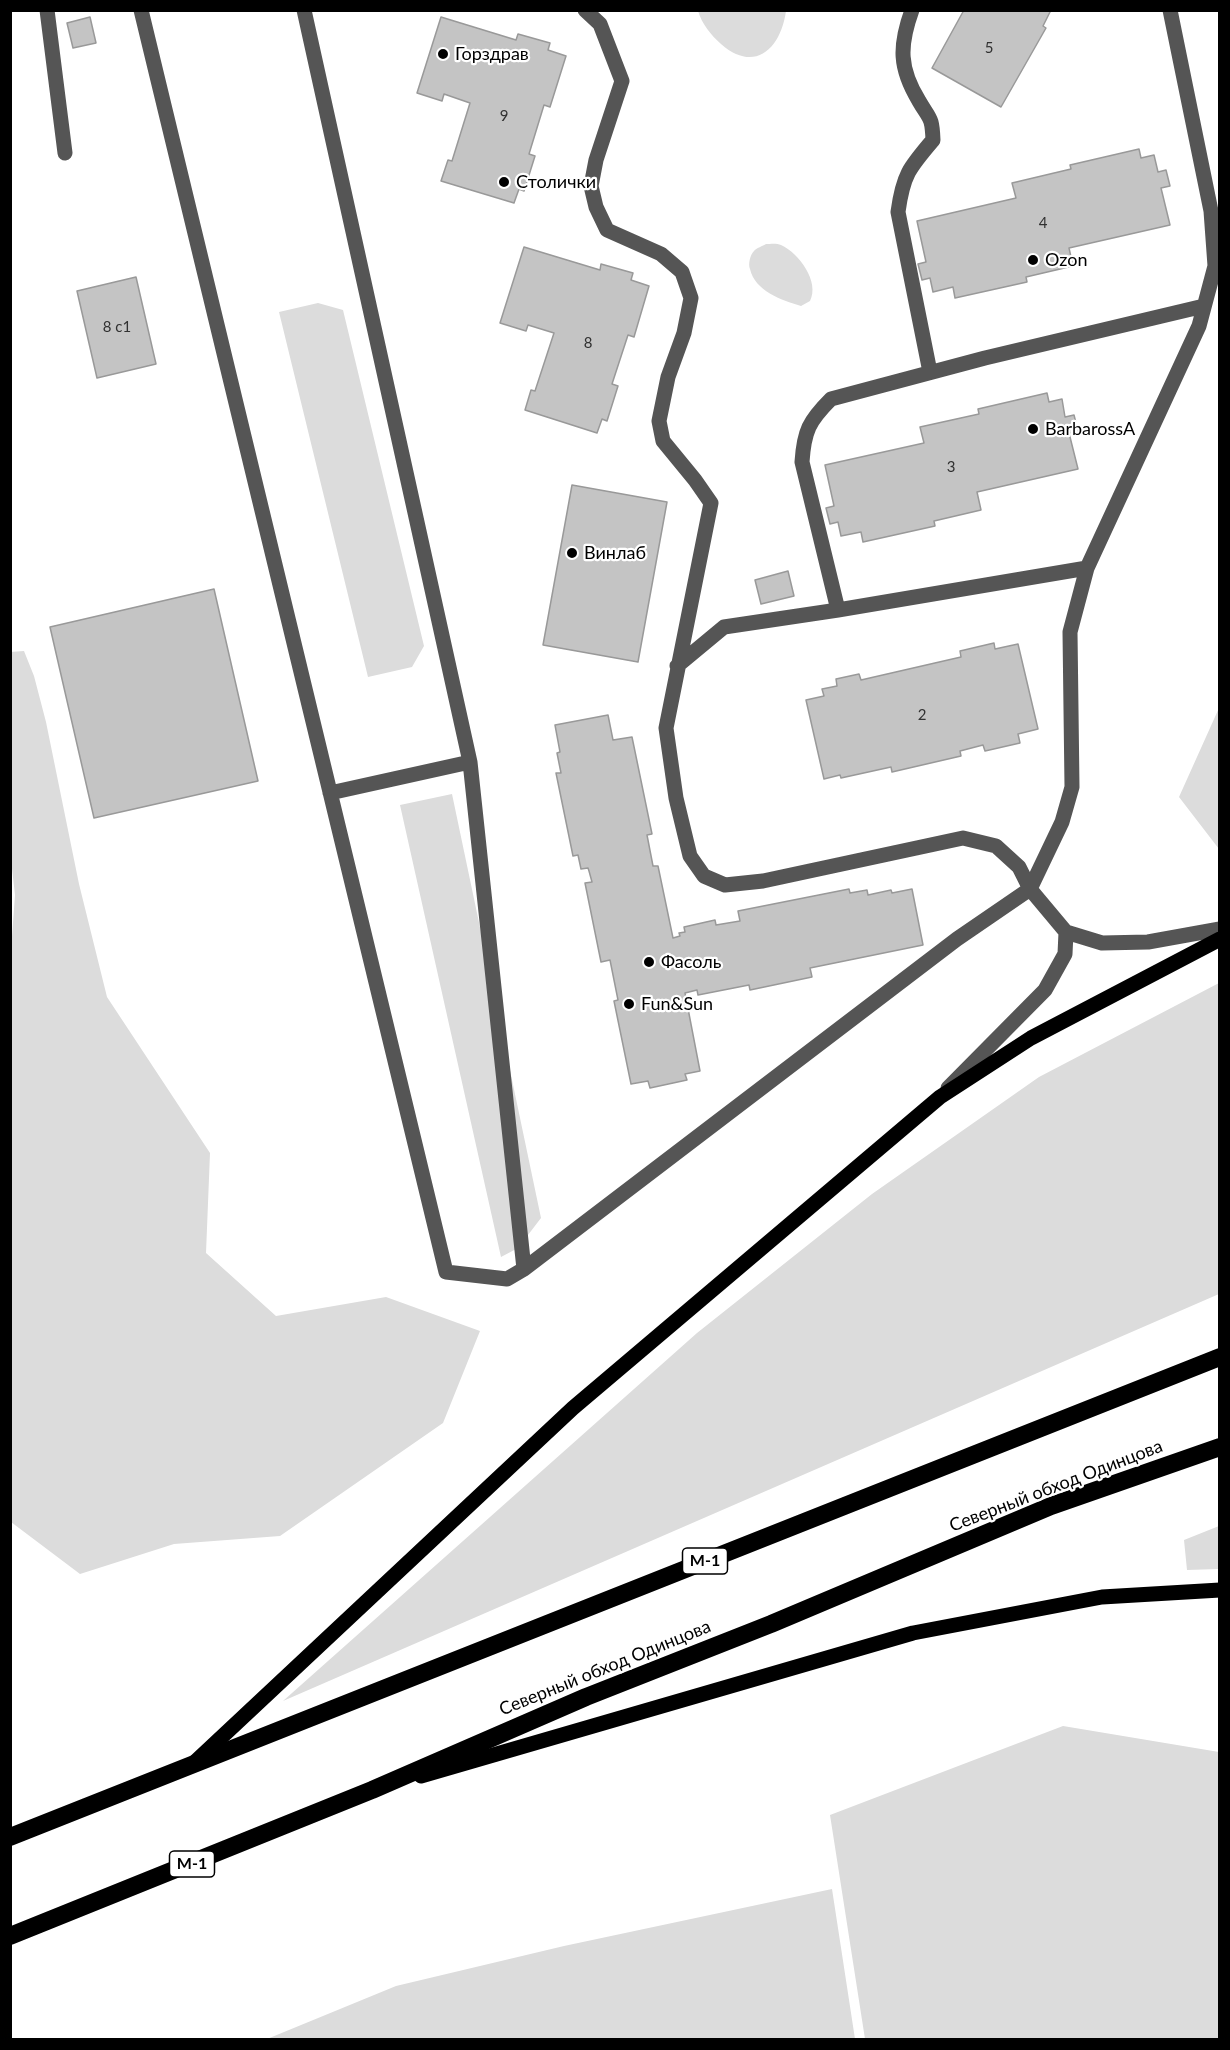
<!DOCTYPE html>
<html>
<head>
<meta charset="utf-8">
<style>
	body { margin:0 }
	#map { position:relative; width:1230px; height:2050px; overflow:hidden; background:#fff; font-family:Lato,sans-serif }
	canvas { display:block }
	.frame { position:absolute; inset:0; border:12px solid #000; pointer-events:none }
</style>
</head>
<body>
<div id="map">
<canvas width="1230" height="2050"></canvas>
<div class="frame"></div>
</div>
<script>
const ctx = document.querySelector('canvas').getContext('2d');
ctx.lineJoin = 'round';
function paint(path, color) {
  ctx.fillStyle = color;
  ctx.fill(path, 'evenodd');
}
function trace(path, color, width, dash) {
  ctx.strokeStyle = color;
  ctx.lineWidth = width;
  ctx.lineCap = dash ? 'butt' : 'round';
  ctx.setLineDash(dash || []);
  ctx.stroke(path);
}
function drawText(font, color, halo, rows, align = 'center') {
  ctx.font = font + ' Lato,sans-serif';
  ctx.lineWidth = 4.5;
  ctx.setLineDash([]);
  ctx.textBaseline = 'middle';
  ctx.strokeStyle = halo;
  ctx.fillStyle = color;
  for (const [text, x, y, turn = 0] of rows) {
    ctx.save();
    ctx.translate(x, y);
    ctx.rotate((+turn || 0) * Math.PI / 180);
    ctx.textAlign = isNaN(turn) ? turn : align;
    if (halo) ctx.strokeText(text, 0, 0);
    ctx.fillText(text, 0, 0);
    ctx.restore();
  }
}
const green = new Path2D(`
	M698,11V10L786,11C781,48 755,74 721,44C711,35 702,24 698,11Z
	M766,244C770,244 777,243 781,245C799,253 820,282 810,301L801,306C781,300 755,291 750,269C748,264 750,255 754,251C756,248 763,246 766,244Z
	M318,303L343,310L424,646L412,667L368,677L279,312Z
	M24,651L34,676L46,722L79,884L107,997L210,1153L206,1253L276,1316L386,1297L480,1331L443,1423L280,1536L174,1544L80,1574L11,1522L10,964L15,895L10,851V652Z
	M1219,708V849L1179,797Z
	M452,794L541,1218L518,1248L501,1257L400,805Z
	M1219,983V1294L283,1701L697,1333L872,1194L1039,1077Z
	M1219,1526V1569L1187,1570L1184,1540Z
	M1063,1726L1219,1752V2039H865L830,1815Z
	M832,1889L855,2039H267L396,1986L564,1946Z`);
const building = new Path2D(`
	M964,10H1051L1043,26L1046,28L1001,107L932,68Z
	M90,17L96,43L73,48L67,23Z
	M441,17L516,40L518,34L550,43L548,50L566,56L550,107L544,105L529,154L535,156L524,191L519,189L514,203L441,181L448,160L452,161L470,103L444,94L442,101L417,93Z
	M1139,149L1141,158L1154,155L1158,172L1166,170L1170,186L1161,188L1170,225L1069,248L1073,266L1026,277L1027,282L955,298L953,287L933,292L930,278L922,280L918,264L926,262L917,221L1016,198L1012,183L1071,169L1070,165Z
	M524,247L600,270L601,264L633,273L631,280L649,286L634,337L628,335L612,384L618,386L607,421L602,419L597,433L525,410L531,390L535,391L554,333L528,325L526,331L500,323Z
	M136,277L156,364L97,378L77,291Z
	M1047,393L1049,402L1062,399L1065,417L1074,415L1078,431L1069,433L1078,469L977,492L981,510L934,521L935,526L863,542L861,532L841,536L838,522L830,524L826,508L834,506L825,465L924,443L920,427L979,414L978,409Z
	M572,485L667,502L638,662L543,645Z
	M788,571L794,596L761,604L755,580Z
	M214,589L258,781L94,818L50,627Z
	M994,643L995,649L1018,644L1038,729L1018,734L1020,743L985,751L983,745L960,751L961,756L892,772L891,767L841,778L840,775L824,779L806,700L824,696L822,689L837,686L836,679L859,674L861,680L961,657L960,651Z
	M608,715L613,740L632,737L652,834L647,835L653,866H658L673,938L680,936L679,933L685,932L684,927L715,920L716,925L740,921L738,911L849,889L850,893L867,890L868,895L891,890L892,893L912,889L923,945L810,968L812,977L750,990L749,985L698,995L697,990L685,993L700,1071L685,1074L687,1080L650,1088L648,1081L631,1084L614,1001L618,1000L610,960L601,962L585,883L592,882L589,871L588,868L581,869L578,855L573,856L556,773H561L557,753L560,752L555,725Z`);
const minor = new Path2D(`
	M47,10L65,153
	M141,10L446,1272L507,1279L524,1269L957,939L1030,889L1062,822L1072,787L1070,632L1087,568L1199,326L1215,266L1211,211L1170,10
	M304,10L470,762L524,1269
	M585,10L600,24L622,81L596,160L591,186L596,207L607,230L661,254L682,272L691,298L684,333L668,377L659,421L663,441L695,480L711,503L666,728L676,798L690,856L704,876L725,885L763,881L963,838L996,846L1019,867L1030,889L1066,932L1102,943L1148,942L1220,929
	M912,10C899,46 899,68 919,101C930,120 932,116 933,140C909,168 903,175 898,212L930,372
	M838,610L802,462C804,431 809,421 831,399L985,358L1204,306
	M677,666L724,627L838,610L1087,568
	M330,793L470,762
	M948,1088L1045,990L1065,954L1066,932`);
const major = new Path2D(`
	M195,1762L573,1408L940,1097L1031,1038L1220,939
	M421,1776L913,1633L1102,1597L1220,1590`);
const highway = new Path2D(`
	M10,1837L1220,1357
	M10,1936L372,1790L586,1697L771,1624L1051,1506L1220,1447`);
const markers = [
	[443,54,6,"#000"],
	[504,182,6,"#000"],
	[1033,260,6,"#000"],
	[1033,429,6,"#000"],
	[572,553,6,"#000"],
	[649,962,6,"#000"],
	[629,1004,6,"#000"]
];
const numberNames = [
	["5",989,48],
	["9",504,116],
	["4",1043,223],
	["8 с1",117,327],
	["8",588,343],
	["3",951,467],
	["2",922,715]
];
const shields = [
	[705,1561,45],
	[192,1864,45]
];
const shieldNames = [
	["М-1",705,1561],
	["М-1",192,1864]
];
const poiNames = [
	["Горздрав",455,54],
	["Столички",516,182],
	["Ozon",1045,260],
	["BarbarossA",1045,429],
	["Винлаб",584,553],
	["Фасоль",661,962],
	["Fun&Sun",641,1004]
];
const streetNames = [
	["Северный обход Одинцова",1056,1486,-21],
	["Северный обход Одинцова",605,1668,-22]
];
paint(green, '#dcdcdc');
paint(building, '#c4c4c4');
trace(building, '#999', 1.5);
trace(minor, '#555', 15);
trace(major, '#000', 15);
trace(highway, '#000', 18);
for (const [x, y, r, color] of markers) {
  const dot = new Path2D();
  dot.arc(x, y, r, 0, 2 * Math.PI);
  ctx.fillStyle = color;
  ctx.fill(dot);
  trace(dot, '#fff', 2);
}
drawText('15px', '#313131', null, numberNames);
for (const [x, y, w] of shields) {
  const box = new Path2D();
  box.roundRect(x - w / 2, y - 13, w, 26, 4.5);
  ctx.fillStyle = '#fff';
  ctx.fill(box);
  trace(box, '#000', 1.5);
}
drawText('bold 16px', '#000', null, shieldNames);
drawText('18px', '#000', '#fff', poiNames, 'left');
drawText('18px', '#000', '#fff', streetNames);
</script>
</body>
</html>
